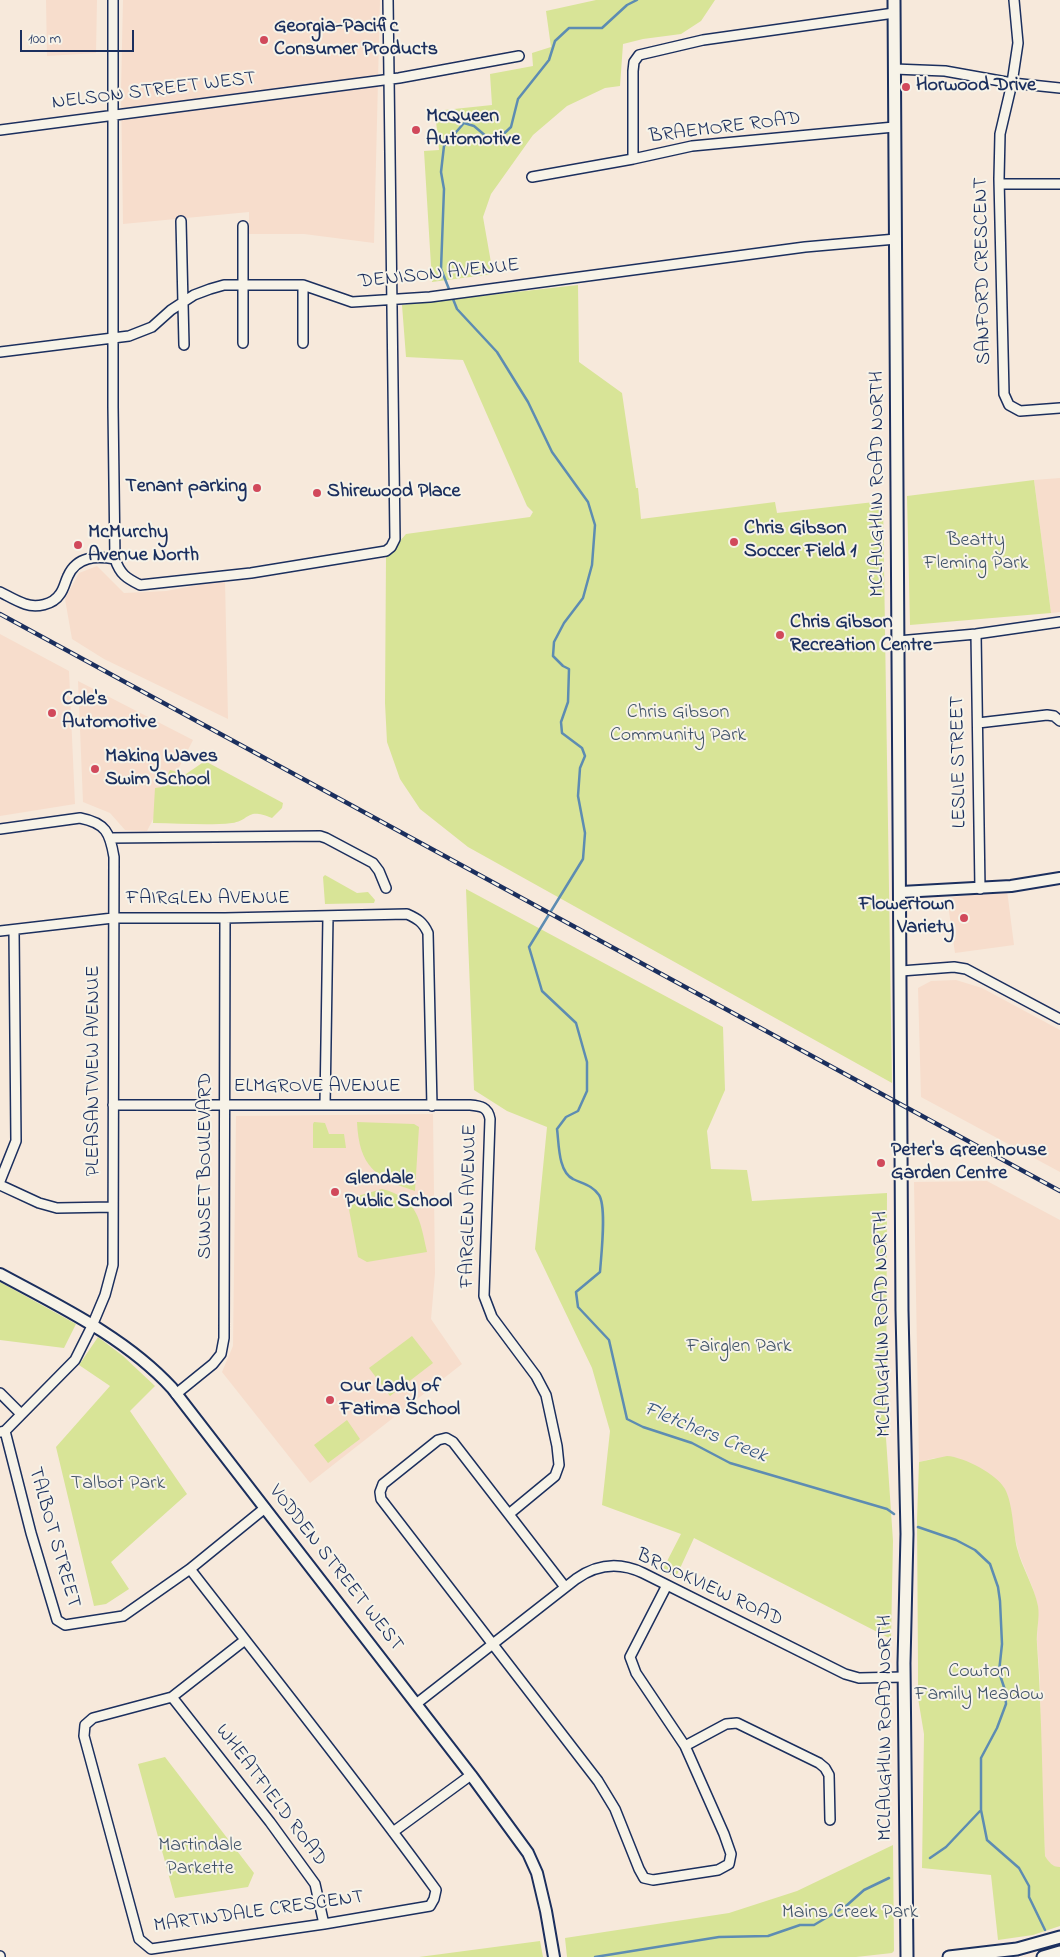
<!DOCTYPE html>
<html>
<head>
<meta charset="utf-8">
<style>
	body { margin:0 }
	#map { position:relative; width:1060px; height:1957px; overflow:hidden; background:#f7e9db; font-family:"Indie Flower",sans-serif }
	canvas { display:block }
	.scale { position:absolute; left:20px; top:30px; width:114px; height:22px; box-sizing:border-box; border:2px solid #1b2f5e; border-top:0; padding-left:6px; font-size:15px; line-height:18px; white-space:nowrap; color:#1b2f5e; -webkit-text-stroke:4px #f7f3e8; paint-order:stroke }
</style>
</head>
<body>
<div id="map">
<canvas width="1060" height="1957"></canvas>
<div class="scale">100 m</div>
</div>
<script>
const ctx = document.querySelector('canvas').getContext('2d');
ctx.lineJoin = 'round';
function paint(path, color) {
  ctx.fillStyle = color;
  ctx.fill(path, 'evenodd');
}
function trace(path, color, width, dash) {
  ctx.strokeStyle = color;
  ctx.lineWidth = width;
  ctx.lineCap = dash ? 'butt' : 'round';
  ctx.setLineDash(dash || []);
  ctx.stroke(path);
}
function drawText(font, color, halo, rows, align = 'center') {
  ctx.font = font + ' "Indie Flower",sans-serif';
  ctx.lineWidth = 4;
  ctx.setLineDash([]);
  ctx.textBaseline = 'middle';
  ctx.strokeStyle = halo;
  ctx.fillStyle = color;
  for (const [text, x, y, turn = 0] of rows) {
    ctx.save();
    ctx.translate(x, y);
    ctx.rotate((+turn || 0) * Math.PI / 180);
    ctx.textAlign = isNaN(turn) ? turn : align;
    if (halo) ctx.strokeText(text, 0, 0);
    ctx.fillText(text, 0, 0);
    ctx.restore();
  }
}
const built = new Path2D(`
	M46,0H97L96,53L47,56Z
	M123,0H380L374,243L304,234H249V212L123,224L121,91Z
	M1060,478V612L1051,613L1034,480Z
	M97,566L124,593L166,591L225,580L228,719L104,659L72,639L65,599L79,573Z
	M0,634L69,671L75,804L0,816Z
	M78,681L193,740L147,831L125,830L110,813L83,802Z
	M1007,890L1014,945L955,953L947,898Z
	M956,980L982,988L1060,1030V1172L921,1097L918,988L931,981Z
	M433,1114L435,1273L431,1319L462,1364L310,1483L222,1372L233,1346L236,1116Z
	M987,1181L1060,1220V1867H1056L1049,1863L1045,1856L1041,1774L1040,1679L1037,1642L1038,1607L1033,1589L1019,1554L1014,1534L935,1458L919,1462L914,1182Z`);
const green = new Path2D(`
	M596,0H715L701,21L681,34L643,39L623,44L620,86L605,88L567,106L533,135L491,194L483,217L493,274L432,282L424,151L439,150L435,111L492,105L490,74L533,66L532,53L551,47L546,11Z
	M578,285L579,362L622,393L636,488H638L641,519L775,502L777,513L883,501L892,1083L468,847L420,809L400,779L387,742L385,703L386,557L406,534L530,517L533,512L527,506L463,360L406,357L402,305Z
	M1034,480L1051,613L910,625L907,496Z
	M205,761L283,803L282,808L272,818C246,807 251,820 232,823C207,826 179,823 153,823L155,788L162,787L170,770L186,774Z
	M325,875L357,893L368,892L375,900L374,903L325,904L323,877Z
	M466,889L723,1027L725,1090L707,1131L711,1169L747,1170L752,1201L887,1193L886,1438L893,1541L891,1639L694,1538L676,1577L662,1571L681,1534L602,1505L610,1431L592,1368L535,1249L547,1127L507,1111L474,1090Z
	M314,1122L325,1123L329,1134H344L346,1148H313V1124Z
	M357,1122L414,1124L419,1127L415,1191C376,1178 359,1167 357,1122Z
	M382,1189C418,1198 420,1220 427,1252L367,1262L358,1257L347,1199Z
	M0,1282L76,1324L64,1348L0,1340Z
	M412,1336L433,1363L390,1396L369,1368Z
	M98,1337L123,1356L155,1386L130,1411L187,1494L111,1562L129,1589L106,1604L94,1606L56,1447L110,1386L79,1365Z
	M347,1420L360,1439L328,1463L314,1445Z
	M947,1456C964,1457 997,1474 1005,1489C1013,1504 1013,1531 1017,1548C1022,1568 1034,1586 1038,1606C1040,1618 1036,1631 1037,1644C1042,1714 1042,1785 1045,1856C1049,1862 1052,1867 1060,1867V1926L1033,1935L998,1940L991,1875L922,1868L924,1734L918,1698V1664L917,1520L919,1462Z
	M165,1757L254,1873L248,1887L175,1898L138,1764Z
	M893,1845L894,1951L892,1953L856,1957H567L565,1938L729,1913L797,1891Z
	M540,1941L543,1957H419Z`);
const stream = new Path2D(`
	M637,0L627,5L602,28H569L555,41L549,60L518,99L511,127L494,143L474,126L464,123L444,146L441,172L444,189L441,269L457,309L497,352L528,402L552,452L588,502L595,525L592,565L583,598L564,623L554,642L553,656L563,666L569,669L568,702L561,722L562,733L582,748L585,756L580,768L578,796L585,833L583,859L529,947L542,991L576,1023L587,1062V1091L578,1111L566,1117L557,1129C559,1143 558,1172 573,1179C583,1184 592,1185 599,1195C607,1207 601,1257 600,1272L576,1292L578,1307L609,1340L627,1419L643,1427L692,1443L730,1463L887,1509L894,1514
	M918,1527L956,1540L975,1550L990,1564L998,1587L1000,1601L1002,1644L999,1672L1005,1690L1006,1704L997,1728L981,1758V1810L987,1840L1019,1868L1029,1886V1897L1045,1930
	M930,1858L946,1847L980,1811
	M595,1957L719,1937L768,1936L800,1925H814L846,1906L864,1890L889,1878`);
const minor = new Path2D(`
	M113,0V407L115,559C120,574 126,578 140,585L251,573L386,551L391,547L395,539L388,0
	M1014,0L1018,43L1012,83L1000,134L999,179L1004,394L1009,405L1020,411L1060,408
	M894,69L945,71L1012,83L1060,88
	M0,130L399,78L519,56
	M633,159V71L634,62L639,55L703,40L894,13
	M532,177L633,159L692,146L894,127
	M1000,184H1060
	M181,221L184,345
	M243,226V343
	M303,343V285
	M0,352L129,336L152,327L171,310L194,295L210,289L224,285H303L352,302L430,297L805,247L896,239
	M0,592C8,596 16,601 25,604C36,608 53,605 60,594C64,589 65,582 68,576C77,556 96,556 115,559
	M976,634L980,889
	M898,641L976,634L1060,622
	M978,723L1047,715L1054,716L1060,721
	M0,829L80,818C106,823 110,833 114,857L113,1265L105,1295L92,1326L75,1360L5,1431L0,1432
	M110,838L320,836L326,838L373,863L379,871L386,888
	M0,931L113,918H225L407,914C418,919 423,922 428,933L432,1106
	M901,971L954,967L966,969L1060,1019
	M113,1105H470C481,1106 488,1107 490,1119L484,1296L492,1317L536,1376L546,1395L557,1446L559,1465L555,1476L509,1514
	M325,1105L328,916
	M0,1181L16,1141L14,930
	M0,1185L39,1203L57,1208L113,1207
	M0,1393L21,1414
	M176,1394L213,1364L221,1354L224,1338L225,918
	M5,1431L31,1533L57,1620L65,1625L123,1616L190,1569L265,1508
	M190,1569C273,1676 357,1781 436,1890L434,1899L430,1906L324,1924L151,1949L139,1939L84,1736L85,1725L93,1718L172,1697L245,1640
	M565,1587L453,1442L446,1438L438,1440L383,1484L380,1492L381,1499L598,1781L615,1809L639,1869L644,1878L653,1880L718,1870L729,1864L731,1854L724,1834L685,1746L636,1673L630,1657L667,1585
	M172,1697L270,1822L315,1884L324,1924
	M416,1704L576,1579C597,1564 620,1562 643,1573L845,1674L859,1678L904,1677
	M685,1746L726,1724L737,1723L819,1763L825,1768L829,1775L830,1820
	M393,1832L471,1775
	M0,1956V1957`);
const tertiary = new Path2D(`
	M901,892L1011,886L1060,878
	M0,1274C59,1306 125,1337 172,1388L471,1775L528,1853L537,1873L546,1911L554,1957`);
const secondary = new Path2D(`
	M894,0L902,1311L907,1534L904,1663L907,1957
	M949,1957L1017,1949L1060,1937
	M1043,1957L1060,1952`);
const rail = new Path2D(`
	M0,614L1060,1191`);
const markers = [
	[264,40,5,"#d1495b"],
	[906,87,5,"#d1495b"],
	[416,130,5,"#d1495b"],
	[257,488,5,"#d1495b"],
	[317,493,5,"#d1495b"],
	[734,542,5,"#d1495b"],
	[78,545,5,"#d1495b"],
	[780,635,5,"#d1495b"],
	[52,713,5,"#d1495b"],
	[95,769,5,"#d1495b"],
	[964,918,5,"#d1495b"],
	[881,1163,5,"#d1495b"],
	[335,1192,5,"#d1495b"],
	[330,1400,5,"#d1495b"]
];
const poiNames = [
	["Georgia-Pacific",274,28],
	["Consumer Products",274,51],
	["Horwood Drive",916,87],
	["McQueen",426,118],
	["Automotive",426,141],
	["Tenant parking",247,488,"right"],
	["Shirewood Place",327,493],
	["Chris Gibson",744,530],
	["Soccer Field 1",744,553],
	["McMurchy",88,534],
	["Avenue North",88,557],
	["Chris Gibson",790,624],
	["Recreation Centre",790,647],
	["Cole's",62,701],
	["Automotive",62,724],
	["Making Waves",105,758],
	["Swim School",105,781],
	["Flowertown",954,906,"right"],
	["Variety",954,929,"right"],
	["Peter's Greenhouse",891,1152],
	["Garden Centre",891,1175],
	["Glendale",345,1180],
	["Public School",345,1203],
	["Our Lady of",340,1388],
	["Fatima School",340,1411]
];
const streetNames = [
	["NELSON STREET WEST",154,92,-7],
	["BRAEMORE ROAD",725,129,-7],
	["SANFORD CRESCENT",984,271,-91],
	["DENISON AVENUE",439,275,-6],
	["MCLAUGHLIN ROAD NORTH",879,484,-90],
	["LESLIE STREET",960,762,-91],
	["FAIRGLEN AVENUE",208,900],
	["PLEASANTVIEW AVENUE",95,1071,-90],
	["ELMGROVE AVENUE",317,1088],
	["SUNSET BOULEVARD",207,1166,-90],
	["FAIRGLEN AVENUE",470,1206,-89],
	["MCLAUGHLIN ROAD NORTH",884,1324,-91],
	["TALBOT STREET",53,1538,74],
	["VODDEN STREET WEST",335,1569,52],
	["BROOKVIEW ROAD",709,1589,25],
	["MCLAUGHLIN ROAD NORTH",887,1728,-90],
	["WHEATFIELD ROAD",270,1796,53],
	["MARTINDALE CRESCENT",259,1913,-8]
];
const parkNames = [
	["Beatty",976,542],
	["Fleming Park",976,565],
	["Chris Gibson",678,714],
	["Community Park",678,737],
	["Fairglen Park",739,1348],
	["Talbot Park",118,1485],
	["Cowton",979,1673],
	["Family Meadow",979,1696],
	["Martindale",200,1847],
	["Parkette",200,1870],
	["Mains Creek Park",850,1914]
];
const waterNames = [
	["Fletchers Creek",705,1434,22]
];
paint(built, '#f7ddcc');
paint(green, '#d8e497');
trace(stream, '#5d8cb2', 2.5);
trace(minor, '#1b2f5e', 12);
trace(tertiary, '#1b2f5e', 14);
trace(secondary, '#1b2f5e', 15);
trace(minor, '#f7f3e8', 9);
trace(tertiary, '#f7f3e8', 10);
trace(secondary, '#f7f3e8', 11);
trace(rail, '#1b2f5e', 4.5);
trace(rail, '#f7f3e8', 2.5, [8]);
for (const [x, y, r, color] of markers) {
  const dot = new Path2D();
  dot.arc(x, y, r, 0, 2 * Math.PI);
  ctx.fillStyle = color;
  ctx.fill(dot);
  trace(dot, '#f7f3e8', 2);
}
drawText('bold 20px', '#1b2f5e', '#f7f3e8', poiNames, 'left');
drawText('20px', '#1b2f5e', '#f7f3e8', streetNames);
drawText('20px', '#415369', '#f7f3e8', parkNames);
drawText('italic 21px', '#365681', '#f7f3e8', waterNames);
</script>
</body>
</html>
